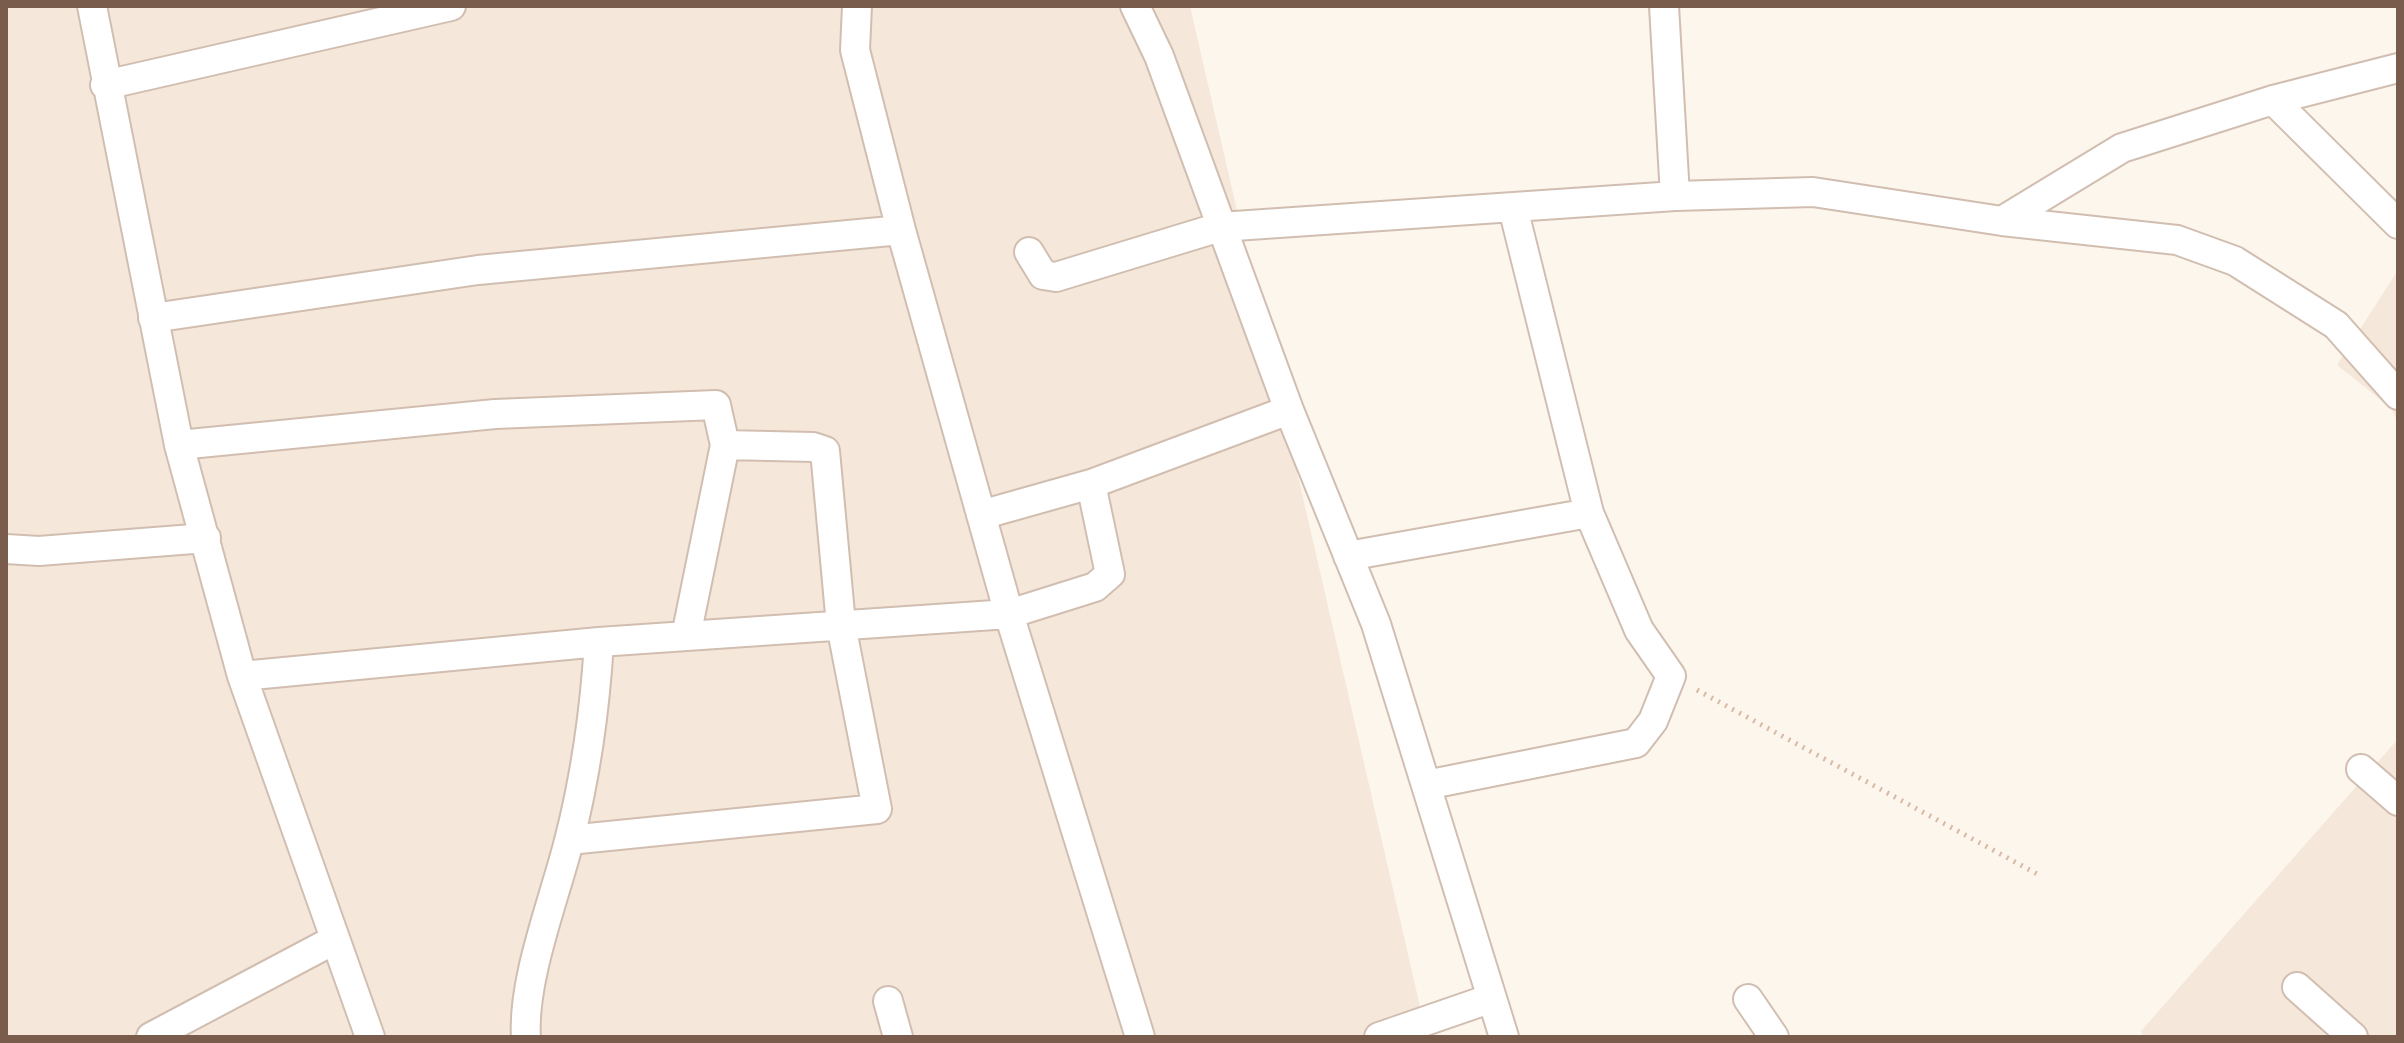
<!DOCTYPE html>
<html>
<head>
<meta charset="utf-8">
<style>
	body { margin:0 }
	#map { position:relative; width:2404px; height:1043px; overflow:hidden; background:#fdf6ec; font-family:"Fira Sans Condensed",sans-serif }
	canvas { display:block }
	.frame { position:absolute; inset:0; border:8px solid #7a5c4d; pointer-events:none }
</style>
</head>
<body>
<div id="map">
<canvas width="2404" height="1043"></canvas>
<div class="frame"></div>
</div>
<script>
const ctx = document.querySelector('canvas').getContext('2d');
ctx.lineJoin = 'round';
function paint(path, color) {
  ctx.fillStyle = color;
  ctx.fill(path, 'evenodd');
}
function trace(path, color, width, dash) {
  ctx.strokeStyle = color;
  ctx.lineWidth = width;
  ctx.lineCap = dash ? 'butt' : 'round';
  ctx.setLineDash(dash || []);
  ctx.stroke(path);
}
const residential = new Path2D(`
	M6,6H1190L1427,1037H6Z
	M2398,270V423L2391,408L2337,365Z
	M2398,739V1037H2143L2141,1031Z`);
const path = new Path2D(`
	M1697,690L2041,876`);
const street = new Path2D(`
	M92,6L179,445L242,676L370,1037
	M857,6L855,50L901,230L1009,614L1140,1037
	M1135,6L1159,56L1289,410L1376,624L1504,1037
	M1664,6L1675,196
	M105,85L451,6
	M2273,100L2398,224
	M2002,221L2177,240L2235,261L2336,325L2398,395
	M1029,252L1043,275L1056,277L1220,227L1675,196L1813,192L2002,221L2122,148L2273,100L2398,68
	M153,318L478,270L901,230
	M179,445L495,414L716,405L725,445L813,447L825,451L841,625L877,809L569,840
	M981,515L1091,484
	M6,549L39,551L206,538
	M1348,556L1589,513
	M686,636L725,445
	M242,676L599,642L1009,614L1095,587L1110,574L1091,484L1289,410
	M2361,769L2398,801
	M1426,785L1636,743L1653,721L1671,676L1639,630L1589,513L1513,208
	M2297,987L2353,1037
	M1748,999L1774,1037
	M888,1001L898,1037
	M151,1037L334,940
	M526,1037C522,980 555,897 569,841C586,775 595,709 599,642
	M1379,1037L1492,998`);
paint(residential, '#f5e8da');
trace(street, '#d1beb0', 32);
trace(path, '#d9b8a5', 5, [2, 6]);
trace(street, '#fff', 28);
</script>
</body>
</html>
